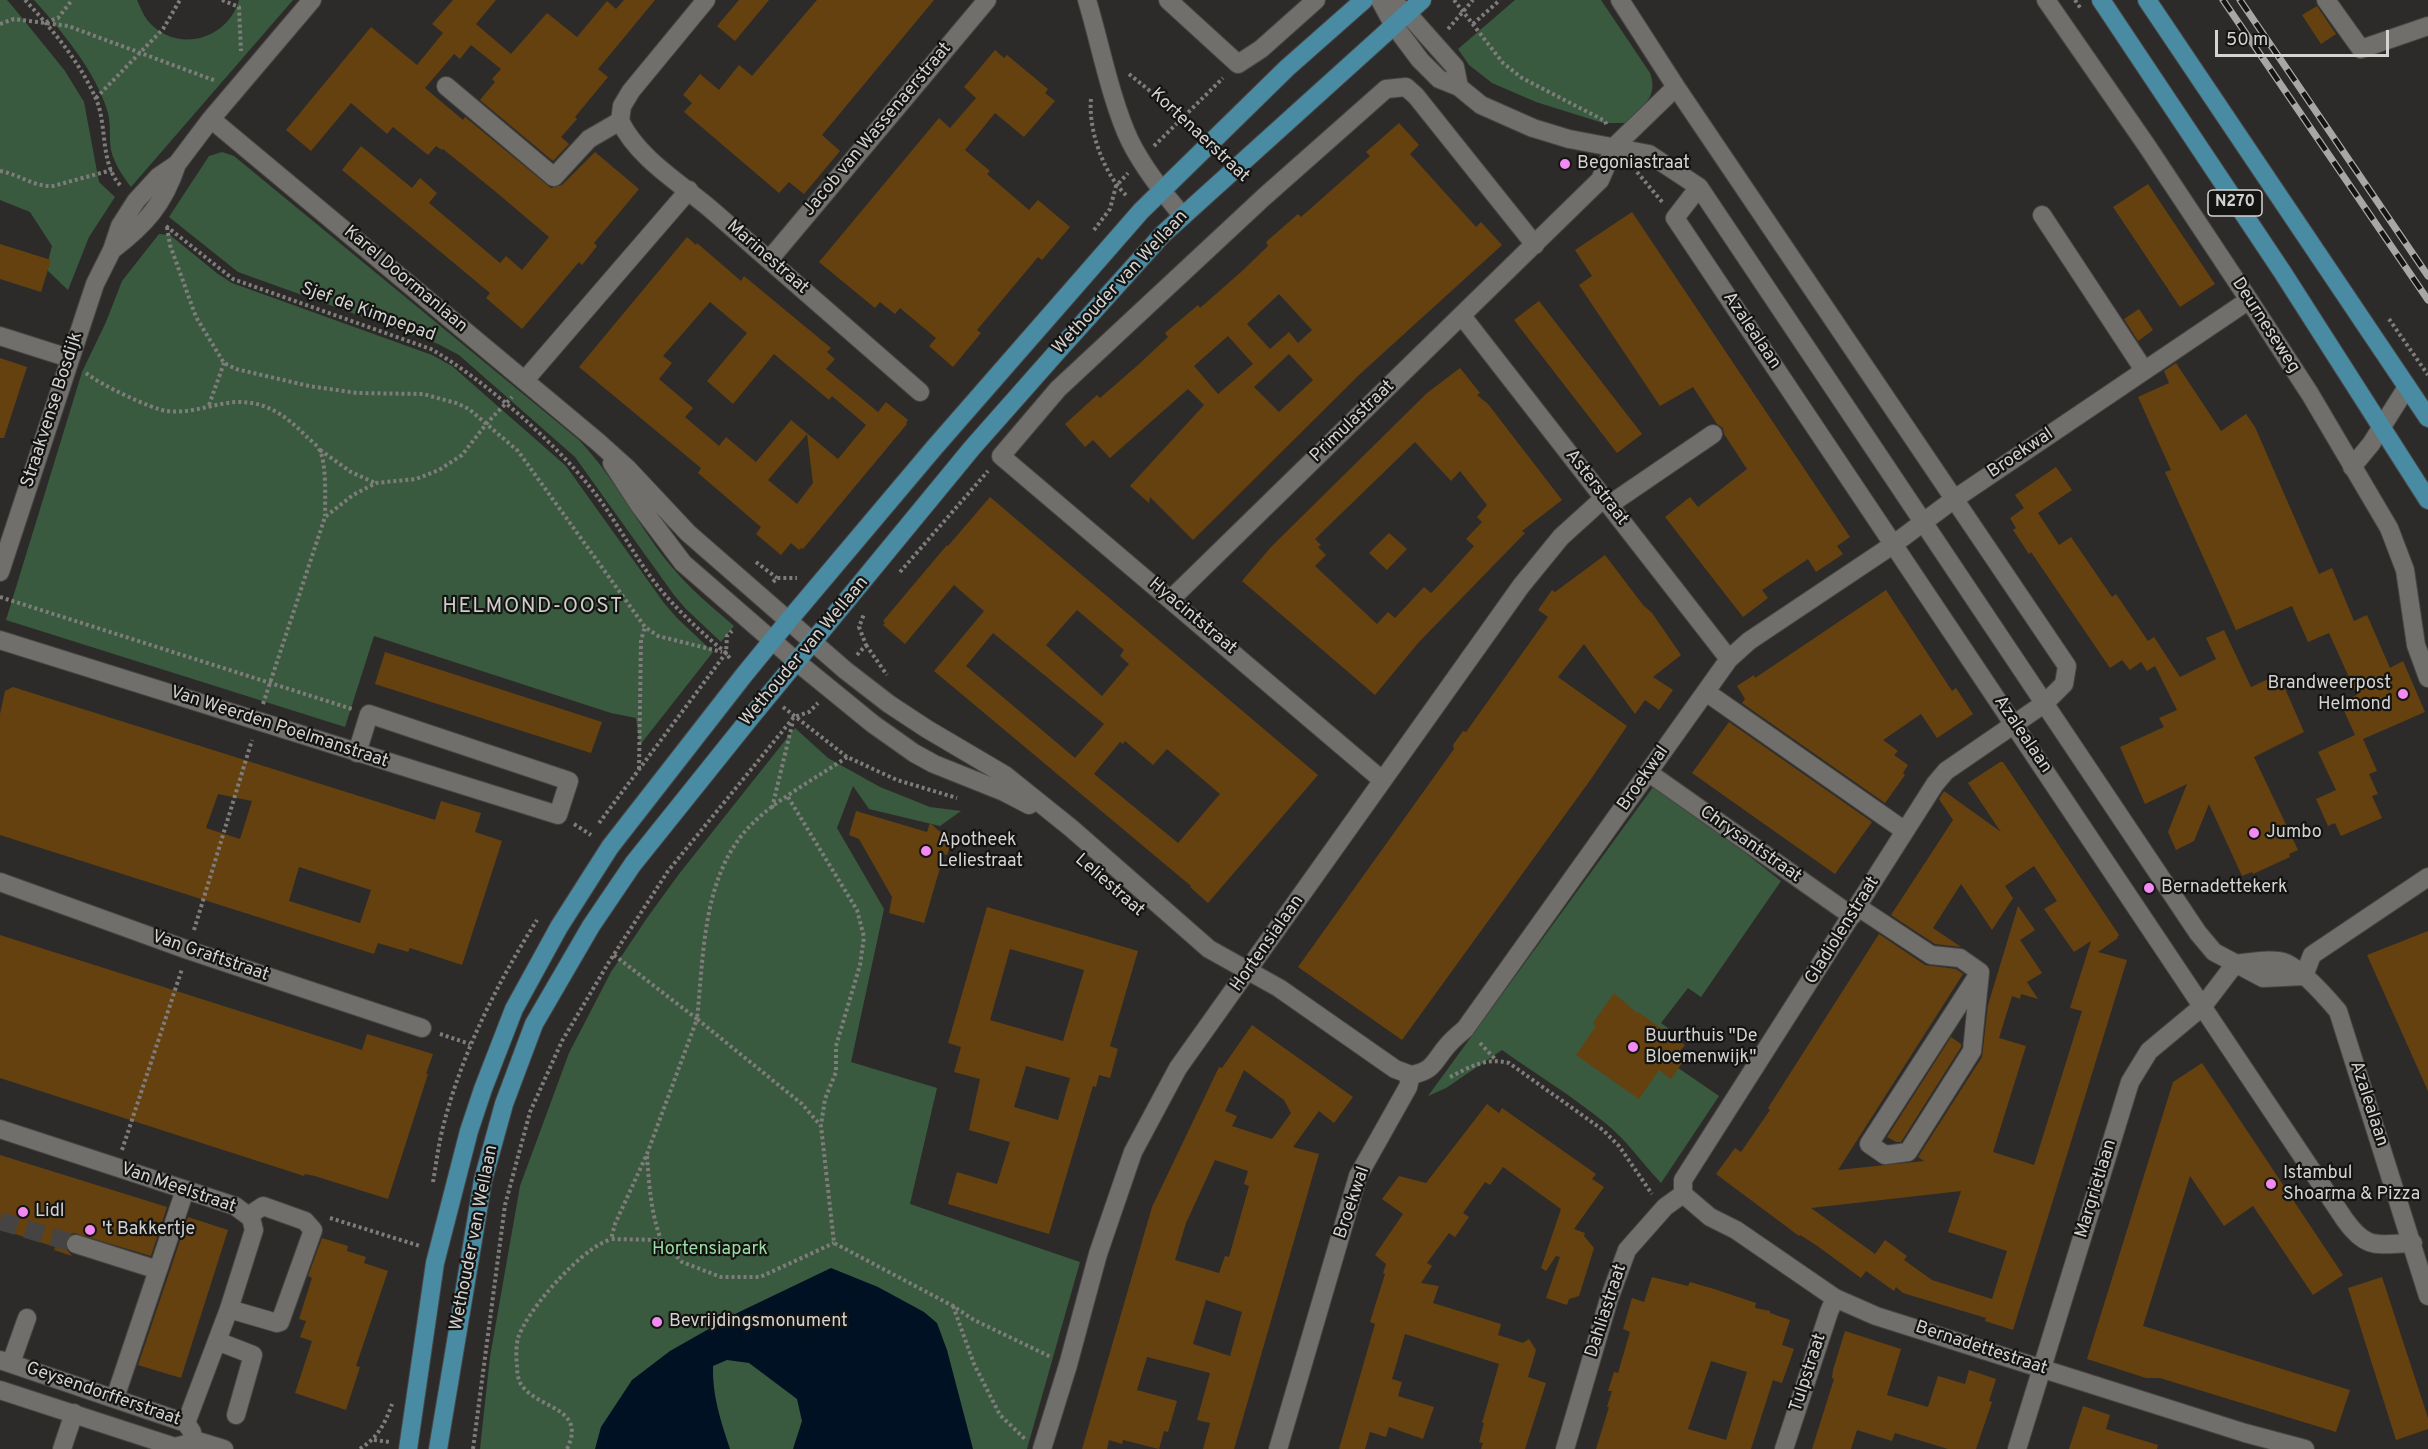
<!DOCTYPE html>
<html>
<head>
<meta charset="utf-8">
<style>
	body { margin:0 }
	#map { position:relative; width:2428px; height:1449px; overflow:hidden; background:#2d2b29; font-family:Overpass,sans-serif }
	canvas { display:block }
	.scale { position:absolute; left:2215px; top:30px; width:174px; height:27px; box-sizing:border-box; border:3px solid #d4d3d1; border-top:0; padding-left:8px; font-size:18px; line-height:21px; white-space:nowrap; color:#d4d3d1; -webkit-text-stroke:4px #141413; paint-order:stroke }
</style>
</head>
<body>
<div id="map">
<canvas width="2428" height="1449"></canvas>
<div class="scale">50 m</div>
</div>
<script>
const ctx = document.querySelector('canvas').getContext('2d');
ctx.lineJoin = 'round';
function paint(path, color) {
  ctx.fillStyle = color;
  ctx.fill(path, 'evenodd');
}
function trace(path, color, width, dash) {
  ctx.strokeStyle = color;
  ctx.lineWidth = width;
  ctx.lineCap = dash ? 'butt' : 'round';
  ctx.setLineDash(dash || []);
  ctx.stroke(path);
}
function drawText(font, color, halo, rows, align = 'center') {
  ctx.font = font + ' Overpass,sans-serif';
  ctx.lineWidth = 4.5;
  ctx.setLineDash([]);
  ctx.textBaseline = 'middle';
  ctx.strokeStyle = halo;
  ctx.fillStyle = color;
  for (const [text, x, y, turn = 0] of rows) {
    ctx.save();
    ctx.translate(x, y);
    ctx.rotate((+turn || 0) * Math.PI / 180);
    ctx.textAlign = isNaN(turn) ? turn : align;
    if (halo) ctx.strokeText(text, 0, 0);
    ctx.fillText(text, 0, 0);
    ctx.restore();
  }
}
const green = new Path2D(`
	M0,0H7L14,8L65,71L84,102L99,182L115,197L89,237L68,290L46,269L52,246L30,212L0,200Z
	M34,0H137C140,6 143,15 148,21C176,54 228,40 239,0H293L131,187C123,177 114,163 111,150C109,138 111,125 108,113C97,73 61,30 34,0Z
	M1515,0H1601L1650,73C1659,98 1642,105 1626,123H1603L1536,102L1492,83L1469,65L1458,49Z
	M222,152L234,156L579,440C615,478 638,526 671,566C689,588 712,607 734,626L721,642L686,609L674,595L575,457L459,355L438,344L238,272L169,217L209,156Z
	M159,234L170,235L218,274L232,283L432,355L452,366L566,466L664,603L677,618L713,652L640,745L636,718L611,713L374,636L345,727L6,620L82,372L106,322L122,281Z
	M795,728L828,758L880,787L930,807L961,811L940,826L869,809L853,786L837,828L884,909L851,1062L937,1088L910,1204L1080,1262L1027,1449H480L490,1357L520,1186L569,1053L611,972L647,918L679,874Z
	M1656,783L1781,881L1701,997L1688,988L1661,1023L1676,1034L1668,1046V1061L1719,1096L1661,1183C1642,1163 1626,1139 1604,1122C1572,1096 1536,1074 1502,1050L1446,1088L1428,1096Z`);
const water = new Path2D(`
	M831,1268L878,1287L924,1312L937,1323L947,1350L973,1449H793L802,1421L797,1399L749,1363L727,1360L713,1366C712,1395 721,1422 730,1449H595L601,1427L632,1380L670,1351L735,1314Z`);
const building = new Path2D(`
	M453,0H496L476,24L511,54L547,13L577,37L607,1L616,9L624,0H655L598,69L608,77L575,117L577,119L561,137L569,144L553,161L480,100L495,82L492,79L501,69L471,45L460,59L454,54L425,88L463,120L465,117L551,188L562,185L595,152L639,189L594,243L597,246L582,265L579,262L522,329L486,298L490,293L342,170L361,146L412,188L420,178L437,193L429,203L500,263L506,256L522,270L549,237L496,192L443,149L442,150L436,146L428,155L393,127L387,134L351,103L311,151L286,130L371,27L417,65L443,33L432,24Z
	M739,0H769L735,41L717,26Z
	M817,0H934L822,135L840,151L804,194L789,182L779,193L684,112L692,103L683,95L700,74L719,90L739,65L752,76Z
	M2317,6L2336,34L2321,44L2302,15Z
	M995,50L1004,58L1007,55L1048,89L1045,93L1055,101L1024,137L995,113L965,150L990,171L987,174L1029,210L1038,200L1070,227L1042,260L1038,257L977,330L981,333L953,367L929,346L936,338L900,308L895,314L880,302L875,308L819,262L939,118L950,128L976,98L964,87Z
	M1399,123L1419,145L1410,154L1476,227L1481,222L1502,245L1360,374L1193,540L1150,497L1149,503L1130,486L1204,405L1188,389L1110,458L1093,440L1085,447L1065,424L1097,395L1100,398L1138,365L1168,337L1165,333L1198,305L1200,308L1241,272L1268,246L1266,242L1298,214L1301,217L1370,156L1366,152ZM1279,294L1312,330L1298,343L1289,332L1270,349L1247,324ZM1228,336L1253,364L1218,394L1194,366ZM1289,354L1313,380L1279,412L1254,387Z
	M2148,184L2215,284L2180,307L2113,207Z
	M1632,212L1850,537L1837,546L1843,554L1816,572L1808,559L1762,590L1768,598L1743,617L1665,517L1690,497L1698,507L1747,469L1724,434L1723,428L1717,424L1693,387L1660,406L1579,285L1592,276L1575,250Z
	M687,237L696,245L697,243L741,281L744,276L831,348L827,352L835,359L826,369L878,412L886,402L908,420L906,423L907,424L803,549L801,548L799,550L791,543L781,555L756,534L761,527L698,473L701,468L579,367ZM710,302L747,333L707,381L733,404L774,354L829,400L832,396L866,425L838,459L791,420L756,462L726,437L719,446L685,417L693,408L659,379L672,363L663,356ZM807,434L813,483L797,504L768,480Z
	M0,244L51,260L41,292L0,279Z
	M1539,301L1642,434L1617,453L1514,320Z
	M2139,309L2153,330L2138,341L2124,319Z
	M0,358L27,367L4,438H0Z
	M2176,363L2221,431L2246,414L2255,427L2319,574L2332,568L2354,621L2367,615L2390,668L2403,661L2425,712L2363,739L2377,771L2369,774L2378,794L2372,796L2382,818L2341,836L2335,823L2328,826L2316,799L2336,790L2318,752L2355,735L2340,702L2357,695L2329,633L2308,642L2292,606L2236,630L2165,472L2171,470L2138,397L2169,383L2164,371Z
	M1460,368L1480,393L1477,395L1488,404L1562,500L1522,531L1525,533L1419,642L1375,695L1242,581L1271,547L1427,393ZM1415,442L1451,481L1460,471L1487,505L1477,517L1482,522L1466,539L1474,546L1438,586L1431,593L1424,587L1395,618L1388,612L1377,624L1315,566L1326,555L1318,547L1321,545L1315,539Z
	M2056,467L2072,490L2038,513L2059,545L2071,537L2112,597L2116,594L2148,641L2154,637L2180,677L2216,659L2206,638L2224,630L2251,687L2277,675L2283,684L2304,732L2254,757L2298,850L2289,854L2290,857L2253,874L2252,872L2242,876L2209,804L2194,841L2176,850L2168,832L2187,784L2145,804L2120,747L2164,727L2159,718L2177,710L2155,666L2147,671L2141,662L2130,670L2122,660L2110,668L2031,552L2029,554L2013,530L2016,528L2010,518L2024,508L2015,495Z
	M990,497L1318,775L1208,903L1190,887L1191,886L934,671L984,611L954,585L905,644L883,625L885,623L883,621L947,545L948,546ZM1077,610L1124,650L1120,656L1129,664L1102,696L1046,645ZM993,633L1104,724L1075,758L966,666ZM1125,741L1153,765L1167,749L1220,794L1178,843L1094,774L1120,742L1123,744Z
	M1389,533L1407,549L1387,570L1369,553Z
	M1605,555L1643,605L1652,613L1681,655L1653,677L1673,690L1659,710L1645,700L1635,714L1584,644L1558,677L1627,726L1591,779L1402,1040L1298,967L1454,749L1453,745L1463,731L1466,732L1548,617L1538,610L1552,590L1555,592Z
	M1886,590L1952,691L1956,688L1973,714L1937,738L1921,714L1883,740L1898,751L1894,755L1908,765L1903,773L1905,775L1885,803L1742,703L1745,699L1737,686L1754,675L1755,678Z
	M385,652L602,722L591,753L375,684Z
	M13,687L435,820L441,801L481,813L475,832L502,841L462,965L410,948L408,952L378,943L374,954L0,835V714L5,691ZM218,794L252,801L240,839L206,828ZM299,867L371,890L360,923L289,901Z
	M1729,722L1872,822L1835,874L1692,773Z
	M2000,762H2003L2119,935L2117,937L2118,938L2098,952L2127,960L2013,1330L1985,1321L1986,1318L1903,1293L1896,1287L1894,1291L1866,1271L1861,1278L1816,1245L1800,1235L1799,1236L1716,1174L1735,1148L1741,1152L1770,1110L1768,1108L1879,934L1925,965L1956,969L1963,974L1838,1170L1924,1161L1918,1157L1982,1057L1988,1005L2018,906L2035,930L2020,940L2042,973L2027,982L2038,999L2021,994L2020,999L2012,996L1999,1038L2026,1046L1993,1152L2034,1165L2082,1011L2070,1008L2091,941L2074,952L2044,909L2057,901L2034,866L2005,886L2013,898L1992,930L1961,884L1933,928L1961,947L1935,944L1891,915L1953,820L1939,799L1944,791L2001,832L1968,783ZM1961,1191L1948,1232L2007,1251L1992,1299L1932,1280L1904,1260L1907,1256L1885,1240L1875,1254L1811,1208Z
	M856,811L927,832L930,823L939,831L953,836L947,855L944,854L924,923L889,913L892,897L859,839L849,835Z
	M987,907L1138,951L1110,1046L1118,1049L1110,1078L1099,1075L1096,1087L1093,1086L1049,1234L948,1204L957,1172L997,1184L1010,1142L969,1130L980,1079L954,1072L961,1047L948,1043ZM1010,949L1084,970L1063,1041L990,1020ZM1026,1066L1070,1078L1058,1120L1014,1107Z
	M2428,931V1091L2367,955Z
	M0,935L362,1050L367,1034L433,1054L426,1074H428L388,1199L315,1176L305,1174L304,1176L0,1078Z
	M1614,993L1637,1013L1638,1012L1685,1045L1680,1051L1685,1059L1671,1079L1659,1070L1639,1099L1576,1055L1596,1026L1593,1023Z
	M1252,1025L1353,1097L1334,1123L1319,1111L1293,1147L1319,1154L1234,1449H1203L1210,1423L1197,1420L1210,1373L1147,1357L1137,1390L1177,1401L1168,1432L1164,1431L1159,1449L1123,1440L1122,1444L1109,1440L1107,1449H1082L1152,1207L1219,1067L1222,1068ZM1244,1070L1284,1100L1291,1113L1272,1139L1232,1126L1237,1116L1225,1111ZM1215,1160L1248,1171L1244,1184L1249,1186L1229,1257L1225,1256L1219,1273L1175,1260L1186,1223ZM1206,1300L1242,1312L1230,1356L1193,1344Z
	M1951,1037L1961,1044V1047L1901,1142H1896L1887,1137Z
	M2202,1063L2343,1275L2313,1295L2253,1206L2224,1226L2190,1176L2143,1326L2350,1390L2336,1432L2160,1378H2146L2087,1359L2173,1082Z
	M1487,1104L1499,1113L1502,1108L1596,1174L1592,1179L1604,1187L1574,1229L1585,1233L1584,1236L1594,1248L1579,1296L1569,1299L1567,1305L1546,1298L1560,1257L1556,1256L1546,1271L1541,1268L1561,1209L1503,1167L1490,1185L1485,1182L1463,1213L1469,1217L1455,1237L1449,1233L1427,1263L1432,1266L1421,1283L1439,1286L1433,1303L1501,1324L1498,1335L1523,1343L1529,1339L1536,1350L1528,1377L1546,1383L1525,1449H1481L1483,1443L1479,1442L1484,1423H1482L1499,1364L1405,1334L1392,1379L1402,1382L1398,1396L1434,1407L1423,1439L1389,1427L1386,1437L1370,1432L1365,1449H1339L1375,1324L1370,1322L1385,1274L1383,1273L1386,1264L1375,1255L1403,1214L1382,1199L1399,1176L1426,1183Z
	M0,1155L167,1207L151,1256L74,1233L69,1235L65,1241V1247L72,1256L54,1250L55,1247L0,1229Z
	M188,1217L228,1230L181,1378L138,1365Z
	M322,1238L348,1246L347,1251L366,1257L364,1263L388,1271L356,1366L360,1367L346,1410L295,1393L312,1341L300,1337L306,1321L299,1319L312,1278L308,1276Z
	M1652,1277L1688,1286L1690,1282L1714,1289L1756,1303L1755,1308L1770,1311V1313L1790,1320L1782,1345L1794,1349L1782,1383L1773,1380L1751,1449H1596L1609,1407H1607L1612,1391H1608L1614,1372L1618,1373L1630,1332L1623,1329L1632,1298L1644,1302ZM1711,1361L1747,1372L1726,1440L1688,1429Z
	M2382,1277L2428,1418V1429L2396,1440L2348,1288Z
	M1845,1331L1901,1349L1887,1395L1928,1407L1938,1376L1965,1384L1969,1370L1996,1379L1989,1401L1992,1402L1976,1449H1948L1895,1433L1892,1441L1857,1430L1851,1449H1812L1834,1379L1832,1378L1833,1370Z
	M2083,1406L2110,1415L2106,1429L2158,1445L2157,1449H2069Z`);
const minorTunnel = new Path2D(`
	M0,1221L76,1244`);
const path = new Path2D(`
	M25,0C52,29 80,62 96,99C108,126 99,165 122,187
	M222,0L239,7L241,51
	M1454,0L1503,63L1522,78L1605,121L1607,126
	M2075,0L2081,9
	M46,22L58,18L72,0
	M0,24L14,19L68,26L216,81
	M1473,24L1500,0
	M1448,29L1473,0
	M1129,74L1197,129
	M96,98L163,29L180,0
	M1091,99C1088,130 1104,175 1127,196
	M1154,146L1223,78
	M0,171C19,174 33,187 53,186L112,170
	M1637,172L1663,203
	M166,226L233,279L431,349C484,380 552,440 590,487C616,519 634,557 660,589C680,613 702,633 726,653L731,660
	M167,227L170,245L196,317L224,363L236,369L309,386L357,393L423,394L456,403L469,409L518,451L645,627L658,636L722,652
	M1094,230L1110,209L1116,186L1128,173
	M2389,319L2428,375
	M86,373C99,384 151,409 167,411C190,414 212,404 235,402C266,401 285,415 306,436C310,440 316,444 319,449C327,462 325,501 325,516
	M209,405L224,363
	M320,450L351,472L375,483
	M756,562L777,578
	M900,572L988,471
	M773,582L777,578H797
	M0,597L352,709
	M866,645L887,675
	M857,655L866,645L859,627L864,614
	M263,704L325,517L353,495L376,483L416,479L439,470L462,455L487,423L512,397
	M783,707L847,757L897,780L957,798
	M847,757C818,777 777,799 753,823C702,872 704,954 697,1019L802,1104L821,1126L834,1243L953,1306L974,1320L1051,1357
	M639,769L641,640L645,627
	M788,797L857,910L864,937L860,965L836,1046V1072L825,1099L821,1125
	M772,808L793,721
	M599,823L726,653L727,636L732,631
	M574,824L591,835
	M194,930L252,740
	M614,955L697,1019L647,1154L615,1224L611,1239L661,1240L682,1262L721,1277H760L834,1243
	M440,1034L470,1044
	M1480,1043L1495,1059
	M1450,1077C1470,1067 1486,1057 1509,1063L1603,1130L1619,1146L1652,1194
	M122,1150L182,969
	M647,1156C649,1185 651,1213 661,1240
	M433,1182C436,1165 438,1148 442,1131C460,1057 496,985 537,920
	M330,1218L420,1246
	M953,1306L974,1364L1000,1415L1026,1440
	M374,1440L390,1442
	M360,1449C378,1437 385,1424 392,1404
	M473,1449L505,1205L530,1112L562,1041L609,962L668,871L794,717L809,712L818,703
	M567,1449C587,1408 540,1409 523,1387C518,1382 517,1372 517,1366C516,1357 516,1347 518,1338C528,1310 567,1267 591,1250C597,1245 604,1242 611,1239`);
const minor = new Path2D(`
	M1087,0C1100,43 1111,101 1130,141C1144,169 1163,193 1183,216
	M1168,0L1238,64L1261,49L1316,0
	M1380,0L1393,24L1420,60L1439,79L1459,87L1481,105L1533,128L1569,139L1649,154L1699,187L2198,933L2214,952L2263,978L2304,976
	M1389,0L1407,13L1455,67L1459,87
	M1620,0L1676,87L2067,666L2064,684L2045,703L1946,771L1935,784L1683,1180V1194
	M2046,0L2147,146L2249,300L2310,394L2389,528L2405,570L2416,645L2428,678
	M2326,0L2361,49L2428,26
	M446,86L554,177L589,139L620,121
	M211,119L598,442L628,469L688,533L845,670L889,704L927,729L1005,775L1071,828L1209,949L1279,988L1395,1069L1411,1075
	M620,121C639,160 682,184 714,212C783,272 851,332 920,392
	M620,121L622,106L631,91L706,0
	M1699,187L1675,218L2345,1220C2367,1251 2378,1244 2413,1243
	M2042,215L2144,370
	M112,250C145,225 164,204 177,164
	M769,260L987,0
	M1462,316L1729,659
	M0,336L69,358
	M525,380L689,190
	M612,463L640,506L683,563L797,662L873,724L914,753L934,764L1004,792L1029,805
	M2352,467L2371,444L2407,387
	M1609,505L1713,434
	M0,572L95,284L112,250L120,226L136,201L158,177L177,164L211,119L312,0
	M1171,599L1600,180L1615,146L1676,87
	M0,640L558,815L569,781L369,714L357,753
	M1706,692L1905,831
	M1649,773L1852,916
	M1382,780L1001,456L1058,389L1264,197L1386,89L1406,87L1416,96L1535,245
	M0,882L188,950L422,1028
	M1858,907L1931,955L1960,958L1980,972L1869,1144L1885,1155L1908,1152L1972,1051L1980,972
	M2304,976L2312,955L2428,877
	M0,1129L235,1206L251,1218L254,1230L229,1309L186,1423
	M1683,1194L1710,1217L1736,1230L1835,1298L1876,1316L2245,1433L2305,1449
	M76,1244L158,1270L115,1398
	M158,1270L185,1190
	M229,1309L277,1323L280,1322L313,1230L305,1221L263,1206L248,1216
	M217,1341L253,1355L236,1415
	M0,1360L186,1423L192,1432
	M11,1363L27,1318
	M0,1390L175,1447L198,1441L224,1449
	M62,1449L74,1413
	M1042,1449L1068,1365L1098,1254L1133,1152L1178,1068L1521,586L1561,537L1604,498
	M1278,1449L1358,1176L1408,1087L1411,1075C1434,1071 1434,1061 1447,1046C1452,1040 1459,1034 1465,1029L1729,659L1749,641L1894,544L1953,500L2249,300
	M1565,1449L1609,1299L1627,1250L1665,1207L1683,1194
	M1784,1449L1829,1312L1835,1298
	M2017,1449L2130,1082L2149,1051L2203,1006L2235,964C2248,962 2274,958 2286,963C2302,970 2327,998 2338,1011L2428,1296`);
const major = new Path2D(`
	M2101,0L2283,273L2428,500
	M2147,0L2428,418
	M408,1449L435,1263L469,1131L483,1089L514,1009L559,927L610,847L744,675L789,620L934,448L1141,211L1287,68L1364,0
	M438,1449L483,1180L504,1104L534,1024L591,926L633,864L750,718L972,448L1056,353L1163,234L1422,0`);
const rail = new Path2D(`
	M2223,0L2428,300
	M2240,0L2428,276`);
const markers = [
	[1565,164,6,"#f38af2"],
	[2403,694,6,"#f38af2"],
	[2254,833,6,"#f38af2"],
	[926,851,6,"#f38af2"],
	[2149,888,6,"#f38af2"],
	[1633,1047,6,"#f38af2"],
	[2271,1184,6,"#f38af2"],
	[23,1212,6,"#f38af2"],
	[90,1230,6,"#f38af2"],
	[657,1322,6,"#f38af2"]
];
const shields = [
	[2235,203,54]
];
const shieldNames = [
	["N270",2235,203]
];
const streetNames = [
	["Jacob van Wassenaerstraat",878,130,-50],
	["Kortenaerstraat",1199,136,43],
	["Marinestraat",767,258,41],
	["Karel Doormanlaan",405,280,40],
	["Wethouder van Wellaan",1121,283,-47],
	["Sjef de Kimpepad",368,313,20],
	["Deurneseweg",2265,326,57],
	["Azalealaan",1751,331,56],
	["Straakvense Bosdijk",53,410,-72],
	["Primulastraat",1353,422,-44],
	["Broekwal",2021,454,-34],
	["Asterstraat",1596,488,52],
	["Hyacintstraat",1192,617,40],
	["Wethouder van Wellaan",805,652,-50],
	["Van Weerden Poelmanstraat",279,728,18],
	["Azalealaan",2022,735,56],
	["Broekwal",1644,779,-55],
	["Chrysantstraat",1750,845,35],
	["Leliestraat",1109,886,41],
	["Gladiolenstraat",1843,931,-58],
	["Hortensialaan",1268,944,-55],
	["Van Graftstraat",210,957,19],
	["Azalealaan",2368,1104,72],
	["Van Meelstraat",178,1189,19],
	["Margrietlaan",2097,1189,-73],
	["Broekwal",1353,1203,-71],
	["Wethouder van Wellaan",475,1238,-79],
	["Dahliastraat",1607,1311,-72],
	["Bernadettestraat",1981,1349,18],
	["Tulpstraat",1809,1373,-72],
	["Geysendorfferstraat",103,1395,19]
];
const poiNames = [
	["Begoniastraat",1577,164],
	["Brandweerpost",2391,684,"right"],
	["Helmond",2391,705,"right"],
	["Jumbo",2266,833],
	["Apotheek",938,841],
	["Leliestraat",938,862],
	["Bernadettekerk",2161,888],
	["Buurthuis \"De",1645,1037],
	["Bloemenwijk\"",1645,1058],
	["Istambul",2283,1174],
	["Shoarma & Pizza",2283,1195],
	["Lidl",35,1212],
	["'t Bakkertje",102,1230],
	["Bevrijdingsmonument",669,1322]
];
const parkNames = [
	["Hortensiapark",710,1250]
];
const quarterNames = [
	["HELMOND-OOST",533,608]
];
paint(green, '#395a3e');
paint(water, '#001124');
paint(building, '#654110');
trace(minorTunnel, '#464442', 18, [18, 9]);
trace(minor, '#474644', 20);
trace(major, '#474644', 20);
trace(path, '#7f7d7b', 4, [3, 3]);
trace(minor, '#706f6c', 18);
trace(major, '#488ba3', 18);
trace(rail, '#a8a7a5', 7);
trace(rail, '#141413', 4.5, [14]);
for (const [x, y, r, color] of markers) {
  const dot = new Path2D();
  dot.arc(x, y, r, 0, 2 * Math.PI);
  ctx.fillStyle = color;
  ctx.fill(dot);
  trace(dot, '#141413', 2);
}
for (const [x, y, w] of shields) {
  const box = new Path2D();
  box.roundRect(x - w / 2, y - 13, w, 26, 4.5);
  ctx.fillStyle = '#141413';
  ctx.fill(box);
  trace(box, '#d4d3d1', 1.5);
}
drawText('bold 16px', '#d4d3d1', null, shieldNames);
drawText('18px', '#d4d3d1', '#141413', streetNames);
drawText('18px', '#d4d3d1', '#141413', poiNames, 'left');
drawText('18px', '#99dea1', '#141413', parkNames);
ctx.letterSpacing = '1.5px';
drawText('21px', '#cecdc9', '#141413', quarterNames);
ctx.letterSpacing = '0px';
</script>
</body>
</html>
